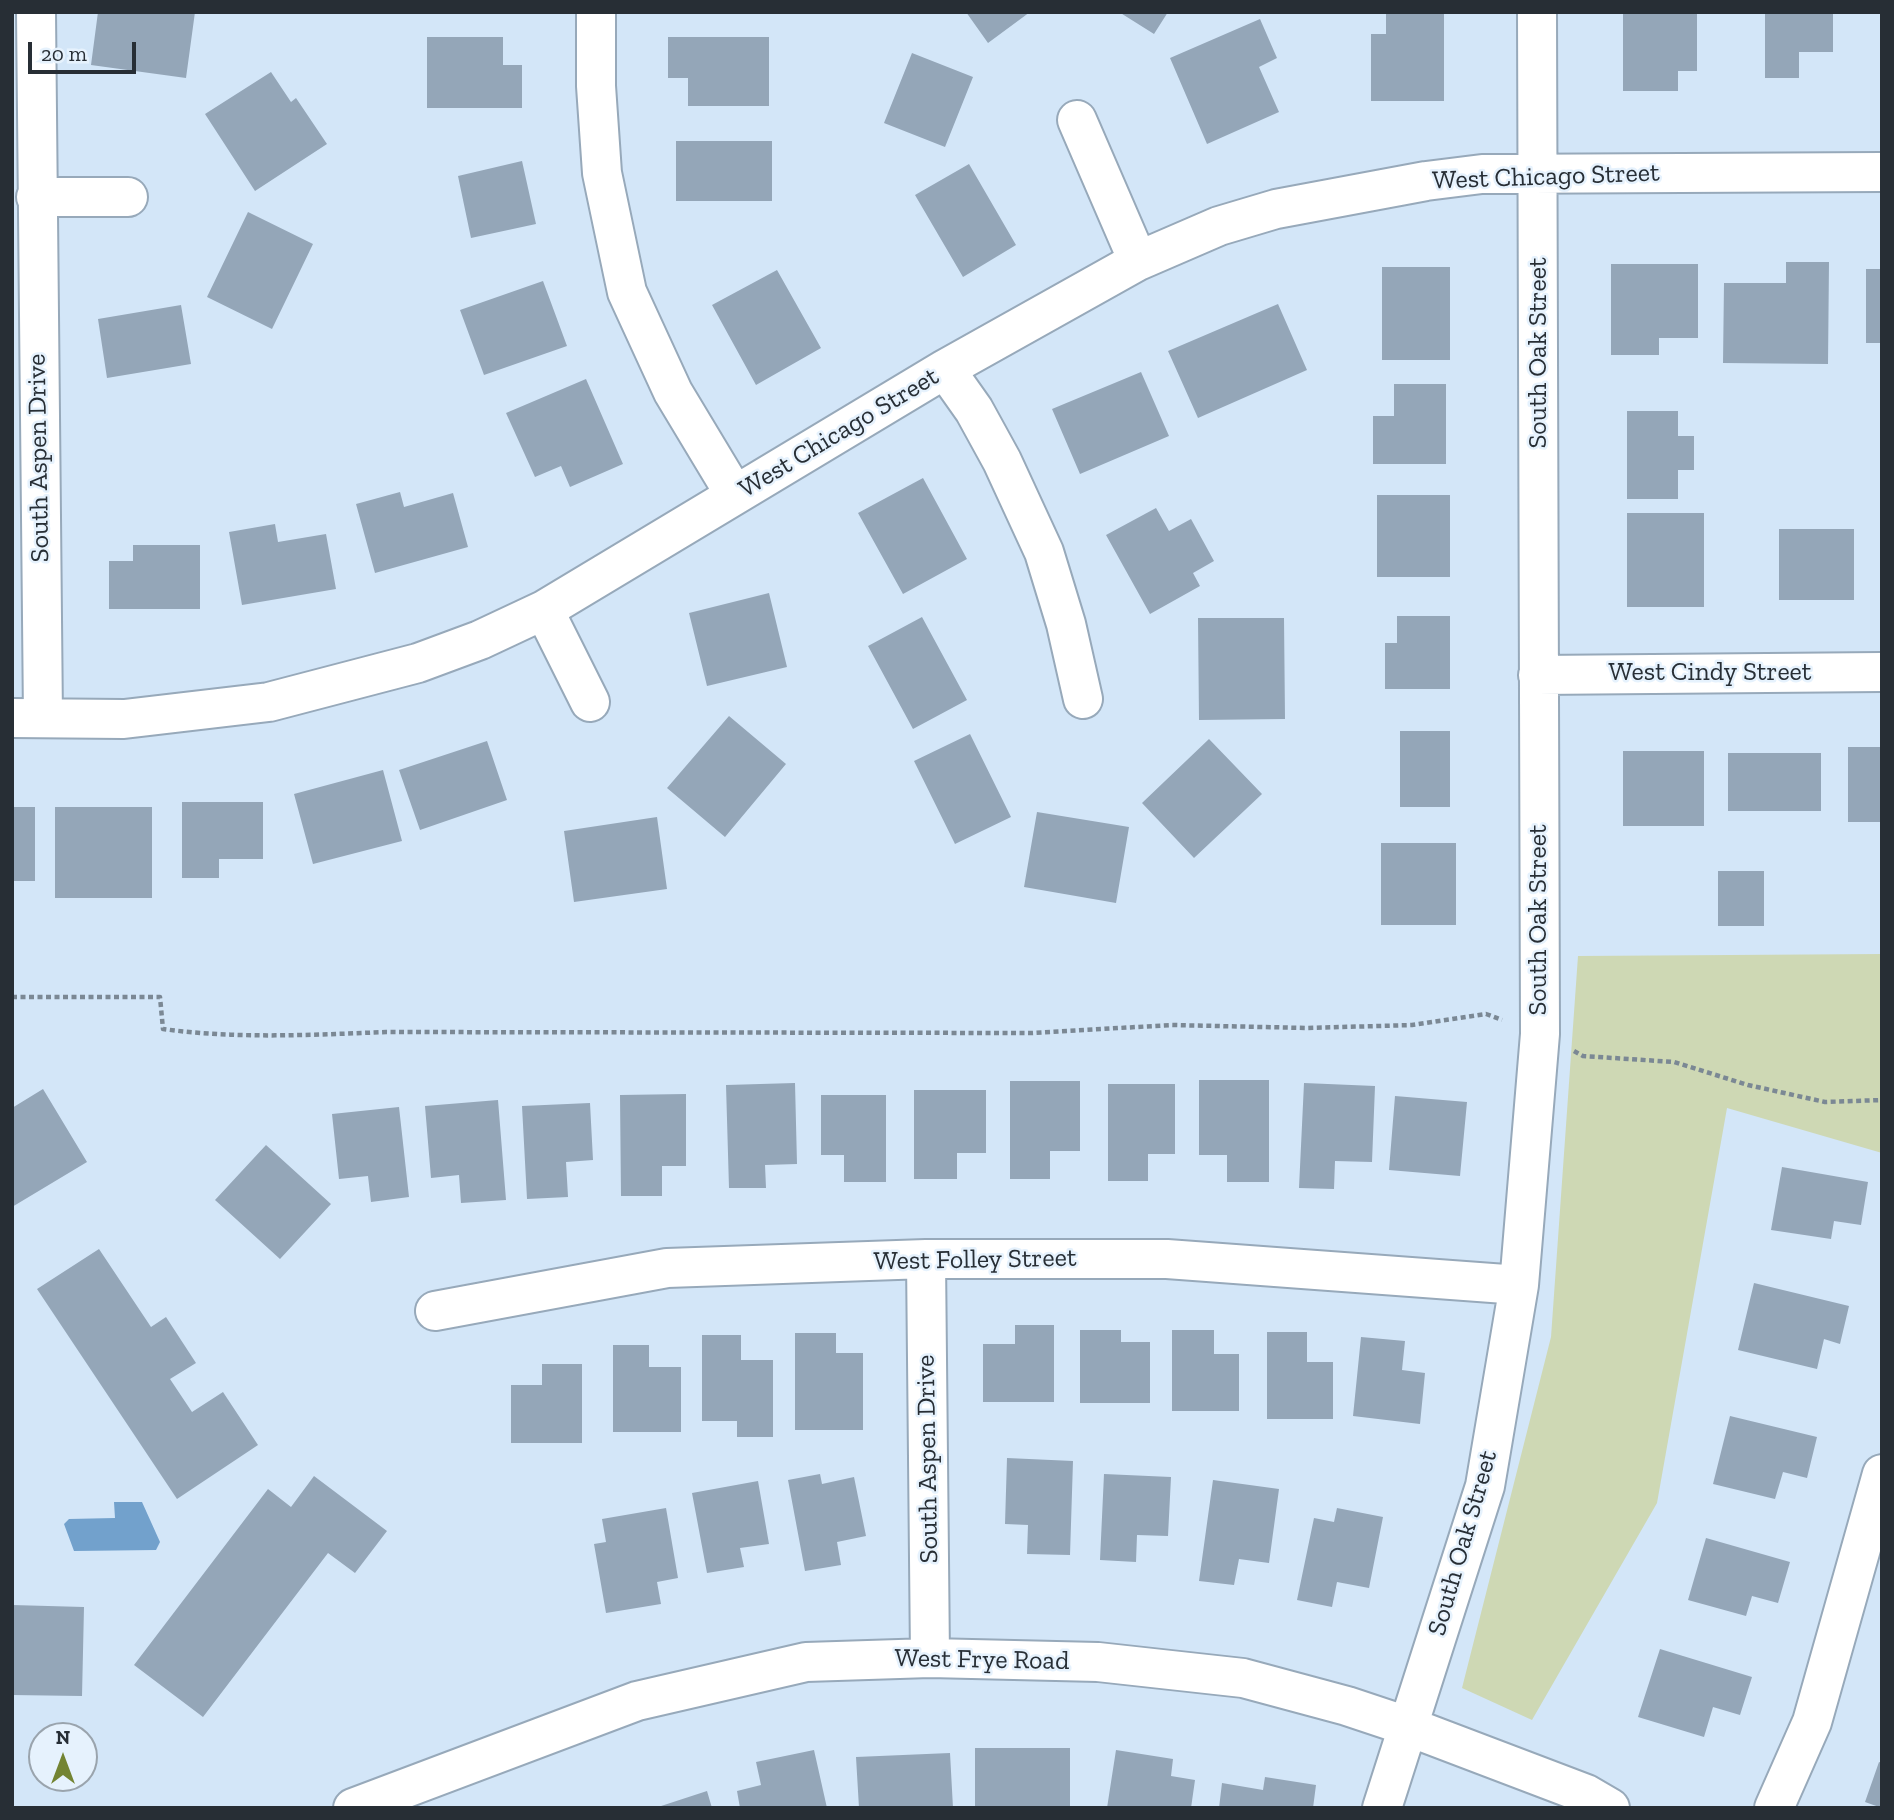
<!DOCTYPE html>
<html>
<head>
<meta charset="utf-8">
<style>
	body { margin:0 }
	#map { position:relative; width:1894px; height:1820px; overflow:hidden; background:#d3e6f8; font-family:"Zilla Slab",serif }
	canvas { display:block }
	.frame { position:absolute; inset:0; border:14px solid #272e35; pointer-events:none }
	.north { position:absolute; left:28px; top:1722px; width:70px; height:70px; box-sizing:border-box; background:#e6f2fd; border:2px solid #9aa4ad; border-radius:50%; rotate:0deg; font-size:19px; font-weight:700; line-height:28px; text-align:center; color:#272e35 }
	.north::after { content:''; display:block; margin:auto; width:24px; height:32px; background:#738433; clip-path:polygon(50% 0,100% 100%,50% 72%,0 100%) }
	.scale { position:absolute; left:28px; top:42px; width:108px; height:32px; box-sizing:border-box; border:4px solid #272e35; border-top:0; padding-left:9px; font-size:21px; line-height:24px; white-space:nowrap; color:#272e35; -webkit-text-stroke:5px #e6f2fd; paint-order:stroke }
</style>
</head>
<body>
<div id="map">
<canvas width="1894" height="1820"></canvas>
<div class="frame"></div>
<div class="north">N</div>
<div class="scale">20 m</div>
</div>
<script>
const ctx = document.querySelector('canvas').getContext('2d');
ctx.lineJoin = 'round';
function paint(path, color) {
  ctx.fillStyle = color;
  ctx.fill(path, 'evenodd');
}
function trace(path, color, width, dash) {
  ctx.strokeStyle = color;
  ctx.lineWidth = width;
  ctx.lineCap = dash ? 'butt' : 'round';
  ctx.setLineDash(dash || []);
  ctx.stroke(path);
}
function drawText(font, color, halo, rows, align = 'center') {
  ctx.font = font + ' "Zilla Slab",serif';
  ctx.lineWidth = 5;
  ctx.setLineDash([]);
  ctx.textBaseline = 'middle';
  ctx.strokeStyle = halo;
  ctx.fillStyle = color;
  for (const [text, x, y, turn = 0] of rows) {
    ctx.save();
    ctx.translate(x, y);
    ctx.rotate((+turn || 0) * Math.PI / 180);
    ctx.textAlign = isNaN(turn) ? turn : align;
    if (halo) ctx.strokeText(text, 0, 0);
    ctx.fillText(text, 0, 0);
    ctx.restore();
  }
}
const green = new Path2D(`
	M1882,954V1153L1727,1108L1657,1503L1532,1720L1462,1688L1551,1337L1578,956Z`);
const water = new Path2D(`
	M114,1502H142L160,1542L156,1550L74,1551L64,1524L69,1519L115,1518Z`);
const building = new Path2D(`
	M98,12H195L186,78L91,65Z
	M966,12H1030L988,43Z
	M1119,12H1168L1154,34Z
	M1386,12H1444V101H1371V34H1386Z
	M1623,12H1697V71H1678V91H1623Z
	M1765,12H1833V52H1799V78H1765Z
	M1260,19L1277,58L1259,67L1279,112L1207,144L1170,58Z
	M427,37H503V65H522V108H427Z
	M668,37H769V106H688V78H668Z
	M912,53L973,77L945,147L884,123Z
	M271,72L291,102L296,98L327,144L255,191L205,114Z
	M676,141H772V201H676Z
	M522,161L536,224L471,238L458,176Z
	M969,164L1016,245L963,277L915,195Z
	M248,212L313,244L272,329L207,297Z
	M1786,262H1829L1828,364L1723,363L1724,283H1786Z
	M1611,264H1698V338H1659V355H1611Z
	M1382,267H1450V360H1382Z
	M1866,269H1882V343H1866Z
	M777,270L821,348L756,385L712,305Z
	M543,281L567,346L484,375L460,310Z
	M1278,304L1307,370L1198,418L1168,351Z
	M181,305L191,364L107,378L98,319Z
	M1141,372L1169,436L1080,474L1052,409Z
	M586,379L623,464L570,487L561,466L535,477L506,413Z
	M1394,384H1446V464H1373V416H1394Z
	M1627,411H1678V436H1694V470H1678V499H1627Z
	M923,478L967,559L903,594L858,513Z
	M400,492L404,507L453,493L468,547L375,573L356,504Z
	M1377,495H1450V577H1377Z
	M1156,508L1169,531L1191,519L1214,561L1193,573L1200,586L1150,614L1106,535Z
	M1627,513H1704V607H1627Z
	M275,524L278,542L326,534L336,589L242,605L229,532Z
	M1779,529H1854V600H1779Z
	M133,545H200V609H109V561H133Z
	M769,593L787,667L707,686L689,613Z
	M1397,616H1450V689H1385V643H1397Z
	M922,617L967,700L913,729L868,646Z
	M1198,618H1284L1285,719L1199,720Z
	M729,716L786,764L725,837L667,788Z
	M1400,731H1450V807H1400Z
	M970,734L1011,817L955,844L914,761Z
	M1209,739L1262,794L1194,858L1142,803Z
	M487,741L507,800L420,830L399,770Z
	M1848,747H1882V822H1848Z
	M1623,751H1704V826H1623Z
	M1728,753H1821V811H1728Z
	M383,770L402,841L313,864L294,794Z
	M182,802H263V859H219V878H182Z
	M12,807H35V881H12Z
	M55,807H152V898H55Z
	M1037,812L1129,827L1116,903L1024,887Z
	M657,817L667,889L574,902L564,831Z
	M1381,843H1456V925H1381Z
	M1718,871H1764V926H1718Z
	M1199,1080H1269V1182H1227V1155H1199Z
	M1010,1081H1080V1151H1050V1179H1010Z
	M795,1083L797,1164L765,1165L766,1188H729L726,1085Z
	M1304,1083L1375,1086L1372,1162L1335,1161L1334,1189L1299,1188Z
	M1108,1084H1175V1154H1148V1181H1108Z
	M43,1089L87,1162L12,1207V1108Z
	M914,1090H986V1153H957V1179H914Z
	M686,1094V1166H662V1196H621L620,1095Z
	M821,1095H886V1182H844V1155H821Z
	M1395,1096L1467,1102L1460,1176L1389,1170Z
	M498,1100L506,1200L461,1203L459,1175L431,1178L425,1106Z
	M590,1103L593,1160L566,1162L568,1197L527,1199L522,1106Z
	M399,1107L409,1197L371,1202L368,1176L339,1179L332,1114Z
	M266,1145L331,1204L280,1259L215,1200Z
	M1782,1167L1868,1182L1861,1225L1834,1221L1831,1239L1771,1230Z
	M99,1249L151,1327L166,1317L196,1363L170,1379L192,1412L223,1392L258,1445L177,1499L37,1289Z
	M1754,1283L1849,1306L1840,1344L1824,1339L1817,1369L1738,1350Z
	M1015,1325H1054V1402H983V1344H1015Z
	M1080,1330H1121V1342H1150V1403H1080Z
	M1172,1330H1214V1354H1239V1411H1172Z
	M1267,1332H1307V1362H1333V1419H1267Z
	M795,1333H836V1353H863V1430H795Z
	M702,1335H741V1360H773V1437H737V1421H702Z
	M1361,1337L1405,1341L1402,1370L1425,1373L1420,1424L1353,1416Z
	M613,1345H649V1367H681V1432H613Z
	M542,1364H582V1443H511V1385H542Z
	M1730,1416L1817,1437L1807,1478L1783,1472L1775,1499L1713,1484Z
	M1007,1458L1073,1461L1070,1555L1027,1554L1028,1525L1005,1524Z
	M820,1474L822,1484L854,1477L866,1536L837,1542L841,1565L805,1571L788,1480Z
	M1104,1474L1171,1477L1168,1536L1137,1535L1136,1562L1100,1560Z
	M314,1476L387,1531L355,1573L328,1553L203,1717L134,1665L268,1489L291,1507Z
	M1213,1480L1279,1489L1269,1563L1239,1559L1234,1585L1199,1581Z
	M758,1481L769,1544L740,1548L744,1567L707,1573L692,1493Z
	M666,1508L678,1578L657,1582L661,1604L606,1613L594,1544L606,1542L602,1519Z
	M1337,1508L1383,1517L1369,1588L1337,1582L1332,1607L1297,1600L1314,1518L1334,1522Z
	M1706,1538L1790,1562L1778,1603L1752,1596L1746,1616L1688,1600Z
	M12,1605L84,1607L82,1696L12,1695Z
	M1660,1649L1752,1677L1740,1715L1713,1707L1704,1737L1638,1717Z
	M975,1748H1070V1808H975Z
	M814,1750L827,1808H740L737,1791L761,1785L756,1762Z
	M1116,1750L1173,1759L1171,1776L1195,1780L1191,1808H1107Z
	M950,1753L953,1808H859L856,1757Z
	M1879,1762L1882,1763V1808L1865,1802Z
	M1265,1777L1316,1785L1313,1808H1219L1222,1783L1263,1790Z
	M707,1791L712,1808H658V1807Z`);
const path = new Path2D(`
	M12,997H160L163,1029C237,1039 312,1035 386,1032L1031,1033L1172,1025L1308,1028L1412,1025L1486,1014L1502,1020
	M1574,1051L1583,1056L1674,1062L1748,1085L1825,1102L1882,1100`);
const minor = new Path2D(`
	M36,12L43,718
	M596,12V86L602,173L627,292L673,392L735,495
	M1077,120L1138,261
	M36,197H128
	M945,369L974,410L1002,461L1044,552L1066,624L1083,699
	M544,610L590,702
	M1538,675L1882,672
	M12,718L124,719L269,702L418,663L480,640L544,610L945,369L1138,261L1219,226L1276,209L1426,181L1482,174L1882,172
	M926,1259L930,1658
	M435,1311L667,1268L926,1259H1167L1519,1285
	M353,1808L637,1701L806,1662L930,1658L1098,1662L1243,1678L1347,1706L1407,1726L1586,1794L1610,1808
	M1382,1808L1485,1486L1519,1285L1540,1034L1537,12
	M1774,1808L1812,1722L1882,1474`);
const streetNames = [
	["West Chicago Street",1546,177,-2],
	["South Oak Street",1539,353,-90],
	["West Chicago Street",839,433,-31],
	["South Aspen Drive",39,458,-91],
	["West Cindy Street",1710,673],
	["South Oak Street",1539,920,-90],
	["West Folley Street",975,1260,-1],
	["South Aspen Drive",928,1459,-91],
	["South Oak Street",1463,1543,-74],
	["West Frye Road",982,1660,1]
];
paint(green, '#ced8b4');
paint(water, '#72a1cc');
paint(building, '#94a6b8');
trace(minor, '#97a9ba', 42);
trace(path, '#7b8894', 4.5, [5, 3.5]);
trace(minor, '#fff', 38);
drawText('26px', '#272e35', '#e6f2fd', streetNames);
</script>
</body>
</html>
